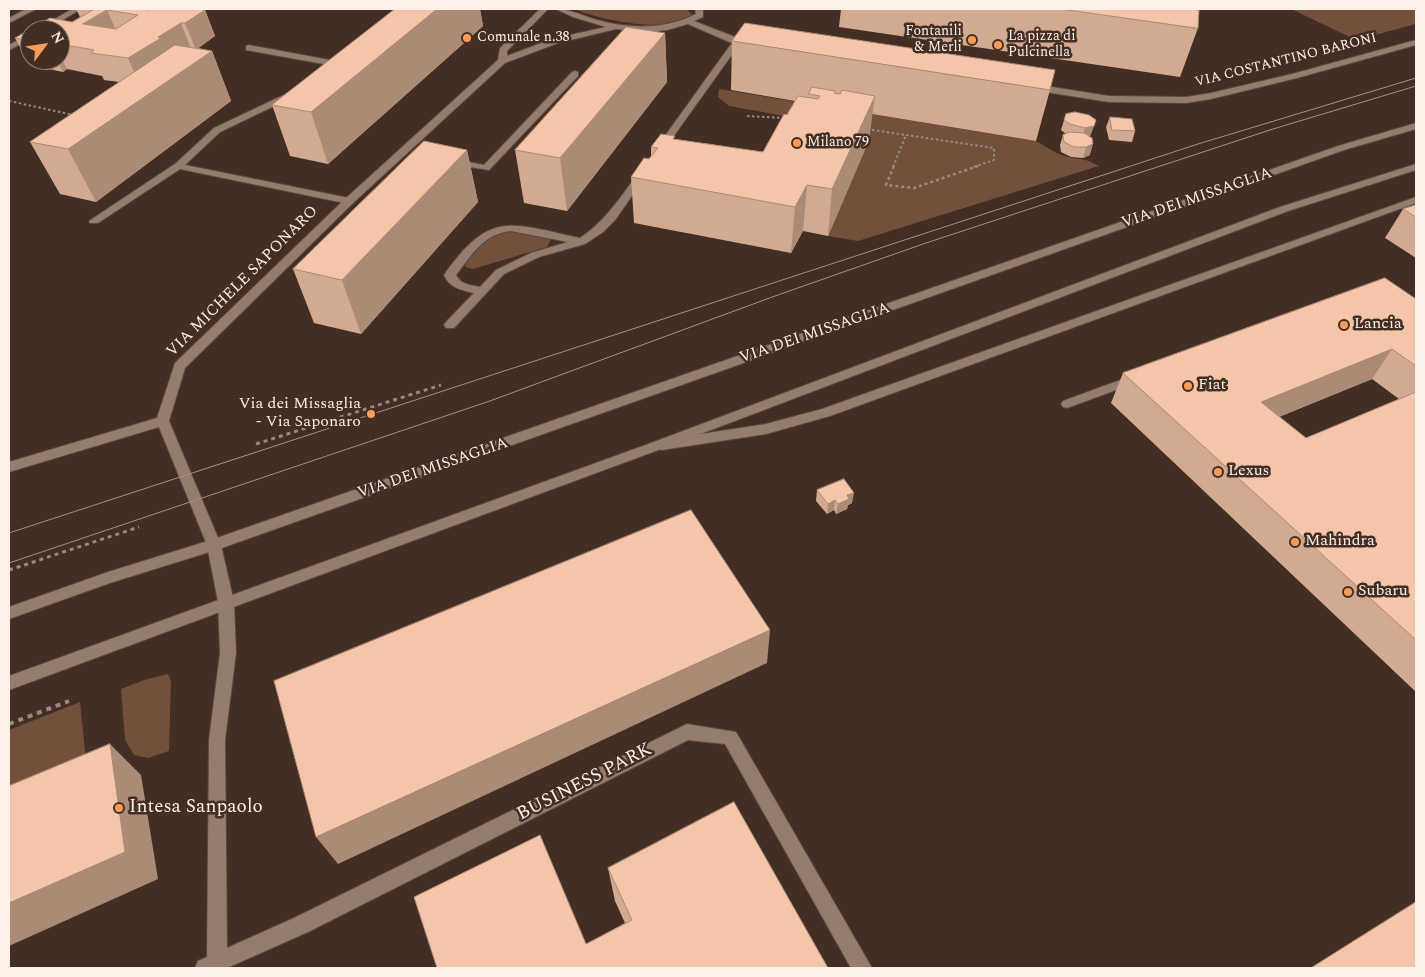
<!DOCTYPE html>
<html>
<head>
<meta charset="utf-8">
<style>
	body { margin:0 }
	#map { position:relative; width:1425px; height:977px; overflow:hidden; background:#422e22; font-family:Spectral,serif }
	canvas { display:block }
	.frame { position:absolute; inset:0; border:10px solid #fdf0e8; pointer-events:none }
	.north { position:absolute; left:20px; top:20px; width:50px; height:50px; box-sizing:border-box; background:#422e22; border:1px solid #8d7c71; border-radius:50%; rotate:59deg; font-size:14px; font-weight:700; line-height:20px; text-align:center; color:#fdf0e8 }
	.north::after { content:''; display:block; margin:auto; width:18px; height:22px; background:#fe9b59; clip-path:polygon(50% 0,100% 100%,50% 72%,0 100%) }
</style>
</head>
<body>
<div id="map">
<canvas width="1425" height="977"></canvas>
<div class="frame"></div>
<div class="north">N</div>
</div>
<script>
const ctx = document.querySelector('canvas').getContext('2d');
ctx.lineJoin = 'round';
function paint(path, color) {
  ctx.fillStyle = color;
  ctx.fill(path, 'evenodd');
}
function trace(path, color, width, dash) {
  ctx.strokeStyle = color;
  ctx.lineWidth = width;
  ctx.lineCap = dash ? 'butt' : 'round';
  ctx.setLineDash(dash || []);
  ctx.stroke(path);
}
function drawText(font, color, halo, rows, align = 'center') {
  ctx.font = font + ' Spectral,serif';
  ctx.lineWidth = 5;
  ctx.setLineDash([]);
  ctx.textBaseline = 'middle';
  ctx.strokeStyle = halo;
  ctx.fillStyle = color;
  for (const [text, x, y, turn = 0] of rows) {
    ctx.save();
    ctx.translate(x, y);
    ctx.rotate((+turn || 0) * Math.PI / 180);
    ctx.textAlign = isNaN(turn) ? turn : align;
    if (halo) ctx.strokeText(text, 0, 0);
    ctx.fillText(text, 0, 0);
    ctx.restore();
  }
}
const green = new Path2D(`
	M574,9H687L692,15C673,36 597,19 574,9Z
	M1291,9H1416V24L1356,40Z
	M719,89L1036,141C1047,147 1058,155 1069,157C1084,161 1083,157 1099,166L858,241L828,236L813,121L729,106L718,97Z
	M512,230L551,239L547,247L473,269L465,267L466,263C484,240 482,235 512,230Z
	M168,674L171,681L169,751L148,758L134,755L125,740L121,689L144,680Z
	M80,702L86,760L9,813V730Z`);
const pathFar3 = new Path2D(`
	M9,101L74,115
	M747,116L786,118
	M867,129L906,135
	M906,135L994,148V160L974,167
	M893,167L906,135`);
const pathFar2 = new Path2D(`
	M894,166L886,185L914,188L978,166`);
const pathFar1 = new Path2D(`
	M256,444L441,385
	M9,570L139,527`);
const path = new Path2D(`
	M9,724L69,701`);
const service = new Path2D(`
	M26,9H36L9,23V18Z
	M72,9H81L46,30H36Z
	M30,34V39L9,50V45Z
	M734,40L741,42L663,151H657V147Z
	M249,45L335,61L339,64L332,73L329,74L325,71L329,65L246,50V46Z
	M575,71L578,72V76L489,170L450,164V160L453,159L484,165L572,72Z
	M290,92L293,93V97L220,132L185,165L349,198L354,201L353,203L349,204L180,169L98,223H90L89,221L175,164L214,128Z
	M643,170L648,173L615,220L603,232L585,244L539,257L504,274L454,328H446L444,325L446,322L474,293C461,290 450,288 444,275C490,210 509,223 580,238C606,221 621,196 640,171ZM511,231L568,242L531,253L496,270L480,287C470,285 460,284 456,275C471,256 484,233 511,231Z
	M1134,375L1140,379L1138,382L1067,408L1063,407L1061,404L1063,401Z
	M687,724L736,732L872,968H851L725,744L688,740L308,932L227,968H195L198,961L207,957L209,740L211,734L217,732L223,734L225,740L227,948L294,918Z`);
const minor = new Path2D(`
	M540,9H548L507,51V56L552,39L606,27L573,17L556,9C571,9 583,16 597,20C631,29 664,30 696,14L695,9H703V17L694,21L753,44L749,46L734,44L688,24L667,30L649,32L616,29L558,43L505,63L353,203L185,368L169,421L221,545L234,602L236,653L225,740L223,746L217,748L211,746L209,740L220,653L218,602L207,545L159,427L9,472V462L157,418L175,363L345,199L498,60L500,48Z
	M1416,40V45L1297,78L1211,99L1186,103L1109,102L1033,90L1029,87L1033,84L1109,96L1186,97L1211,93L1292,74Z
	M1416,197V203L830,416L766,434L662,450L657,448L655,445L657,442L662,440L766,424L822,409Z`);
const secondary = new Path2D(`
	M1416,123V129L1344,150L219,549L110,583L9,619V607L108,572L211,540L1338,146Z
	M1416,164V170L1288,211L661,449L9,690V676L651,443L1280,207Z`);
const tram = new Path2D(`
	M9,533L1198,144L1416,78
	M9,563L487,402L775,296L926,243L1273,129L1416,86`);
const wall = new Path2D(`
	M76,9H199L205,10L215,36L198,48L212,51L231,101L96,202L60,194L30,142L119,82L104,80L102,76L67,69L63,72L30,65L15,38L50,18L72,22L80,17ZM30,30H60V60H30Z
	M395,9H480L483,26L328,164L290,156L272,105Z
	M841,9H1187L1198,28L1180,77L839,27Z
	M665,33L667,82L567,211L524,203L515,150Z
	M732,41L1050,90L1036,141L872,114L869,140L828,236L803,231L791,253L634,223L631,177L651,156V147L675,139L763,152L795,101L731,90Z
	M1066,114L1096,120L1090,136V155L1083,158L1071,157L1061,152L1060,145L1063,135L1066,134L1061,130Z
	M1110,117L1135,131L1132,142L1109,140L1106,127Z
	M467,150L478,202L361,334L314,323L293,269Z
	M1416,205V258L1385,238L1403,209Z
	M1416,299V692L1111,403L1123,373ZM1372,379L1399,399L1306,438L1279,417Z
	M817,490L852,503L848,505L847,509L836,514L834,510L827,514L816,501Z
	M608,868L828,968L586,944L625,923L615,901Z`);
const shadedWall = new Path2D(`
	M172,9H182L187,22L205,10L215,36L196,50L185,23H181L191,49L172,63L173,65L140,86L128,58L159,39L158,37L179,24Z
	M437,9H480L483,26L328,164L311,112Z
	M107,10L119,37L83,24Z
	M665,33L667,82L567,211L560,158Z
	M212,51L231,101L96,202L68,149Z
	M60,56L67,69L63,72L57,60H60Z
	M875,96L869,140L828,236L832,189Z
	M1094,126L1090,136L1082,138L1085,128Z
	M1093,144L1090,155L1083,158L1086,147Z
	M467,150L478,202L361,334L342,280Z
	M807,185L803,231L791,253L795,207Z
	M1392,349L1372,379L1243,431L1261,402Z
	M854,493L852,503L848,505L847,509L836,514L838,504L847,495Z
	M835,500L834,510L827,514L828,504Z
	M770,630L767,663L338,864L316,837Z
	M110,744L141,775L158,879L9,946V903Z`);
const building = new Path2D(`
	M95,9H144L149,10L151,9H199L205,10L185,23H181L158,37L161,38L128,58L91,53L94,50L60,44V30H30V41L15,38L50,18L72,22ZM107,10L138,15L116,29L83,24Z
	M395,9H437L311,112L272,105Z
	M1061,9H1187L1199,10L1198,28Z
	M745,23L1055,70L1050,90L732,41Z
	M626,27L665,33L560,158L515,150Z
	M175,45L212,51L68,149L30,142Z
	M812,87L835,91L834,93L840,94L842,90L875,96L832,189L807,185L795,207L631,177L644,158L649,159L658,148L651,147L661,134L675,136L673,139L763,152L784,114L787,115L798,96L818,99L820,96L809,94Z
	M1075,112L1089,115L1096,120L1094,126L1085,128L1070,124L1064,120L1066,114Z
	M1110,117L1132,119L1135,131L1112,130Z
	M1070,132L1084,133L1092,138L1093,144L1086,147H1074L1064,142L1063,135Z
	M424,141L467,150L342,280L293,269Z
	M1416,205V217L1403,209Z
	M1385,278L1416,299V366L1392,349L1261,402L1306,438L1416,392V640L1123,373Z
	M844,479L854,493L847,495L849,499L838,504L835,500L828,504L817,490Z
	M691,510L770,630L316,837L274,681Z
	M110,744L125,852L9,903V786Z
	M734,802L828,968H437L414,897L540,835L586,944L632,920L608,868Z
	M1416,902V968H1311Z`);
const markers = [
	[467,38,5,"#fe9b59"],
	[972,40,5,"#fe9b59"],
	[998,45,5,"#fe9b59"],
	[797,143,5,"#fe9b59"],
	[1344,325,5,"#fe9b59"],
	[1188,386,5,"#fe9b59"],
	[371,414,5,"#fe9b59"],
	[1218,472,5,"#fe9b59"],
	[1295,542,5,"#fe9b59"],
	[1348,592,5,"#fe9b59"],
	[119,808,5,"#fe9b59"]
];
const farPoinames = [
	["Fontanili",962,32,"right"],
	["& Merli",962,48,"right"],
	["La pizza di",1008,37],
	["Pulcinella",1008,53],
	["Comunale n.38",477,38],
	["Milano 79",807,143]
];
const farStreetnames = [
	["VIA COSTANTINO BARONI",1286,61,-14]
];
const streetNames = [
	["VIA DEI MISSAGLIA",1197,199,-19],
	["VIA MICHELE SAPONARO",243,282,-45],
	["VIA DEI MISSAGLIA",815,334,-19],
	["VIA DEI MISSAGLIA",433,469,-19]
];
const poiNames = [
	["Lancia",1354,325],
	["Fiat",1198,386],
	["Via dei Missaglia",361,405,"right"],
	["- Via Saponaro",361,423,"right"],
	["Lexus",1228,472],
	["Mahindra",1305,542],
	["Subaru",1358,592]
];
const nearStreetnames = [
	["BUSINESS PARK",585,783,-27]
];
const nearPoinames = [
	["Intesa Sanpaolo",129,808]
];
paint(green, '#72503b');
trace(service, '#5b4a40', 2);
trace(minor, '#5b4a40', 2);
trace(secondary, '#5b4a40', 2);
trace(pathFar3, '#98887d', 2, [2.5, 2.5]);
trace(pathFar2, '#98887d', 2.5, [3, 3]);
trace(pathFar1, '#98887d', 3, [4, 4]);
trace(path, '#98887d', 4, [5, 5]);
paint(service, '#947d6f');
paint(minor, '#947d6f');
paint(secondary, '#947d6f');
trace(tram, '#a19187', 1);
paint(wall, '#d2a991');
paint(shadedWall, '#ab8a76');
paint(building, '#f4c5a9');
trace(building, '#ab8a76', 1);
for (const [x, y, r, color] of markers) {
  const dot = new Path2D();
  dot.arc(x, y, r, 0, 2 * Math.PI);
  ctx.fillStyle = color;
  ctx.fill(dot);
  trace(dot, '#422e22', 2);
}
drawText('14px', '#fdf0e8', '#422e22', farPoinames, 'left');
drawText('14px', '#fdf0e8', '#422e22', farStreetnames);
drawText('16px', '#fdf0e8', '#422e22', streetNames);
drawText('16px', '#fdf0e8', '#422e22', poiNames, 'left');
drawText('19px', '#fdf0e8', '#422e22', nearStreetnames);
drawText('19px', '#fdf0e8', '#422e22', nearPoinames, 'left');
</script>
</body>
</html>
